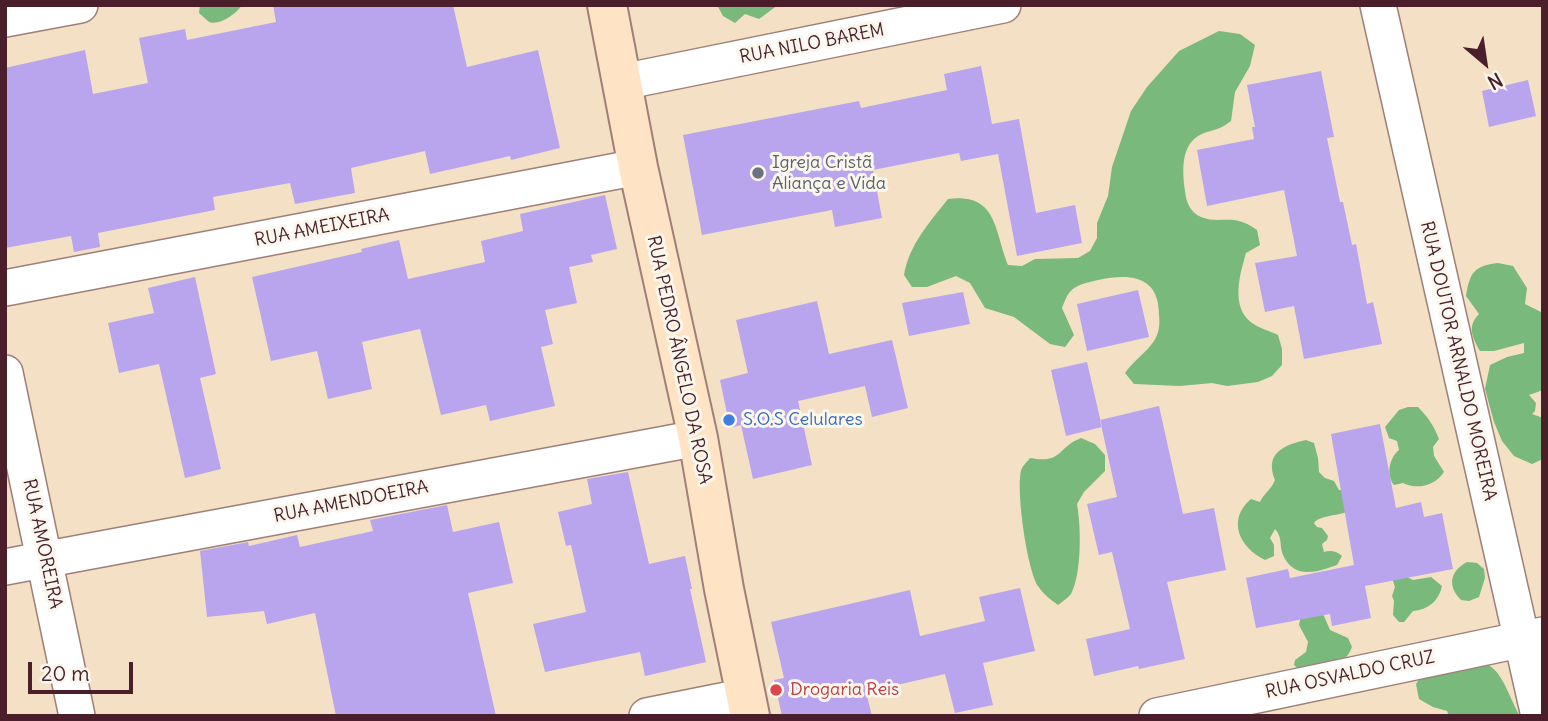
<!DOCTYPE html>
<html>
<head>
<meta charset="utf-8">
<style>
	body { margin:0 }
	#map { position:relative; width:1548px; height:721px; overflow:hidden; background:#f4e0c5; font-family:Delius,sans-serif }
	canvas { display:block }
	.frame { position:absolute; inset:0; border:7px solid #4a1f2b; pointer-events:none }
	.north { position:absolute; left:1450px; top:28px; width:70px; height:70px; -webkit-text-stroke:5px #fbf7ec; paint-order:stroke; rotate:151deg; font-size:19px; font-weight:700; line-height:28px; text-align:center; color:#4a1f2b }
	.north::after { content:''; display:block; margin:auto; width:24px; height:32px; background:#4a1f2b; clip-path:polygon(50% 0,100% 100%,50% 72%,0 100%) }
	.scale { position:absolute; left:28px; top:662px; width:105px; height:32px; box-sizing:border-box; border:4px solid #4a1f2b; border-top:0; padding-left:9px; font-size:21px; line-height:24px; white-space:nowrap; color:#4a1f2b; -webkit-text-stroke:5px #fbf7ec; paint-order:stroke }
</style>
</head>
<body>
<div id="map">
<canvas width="1548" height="721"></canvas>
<div class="frame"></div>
<div class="north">N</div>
<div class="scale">20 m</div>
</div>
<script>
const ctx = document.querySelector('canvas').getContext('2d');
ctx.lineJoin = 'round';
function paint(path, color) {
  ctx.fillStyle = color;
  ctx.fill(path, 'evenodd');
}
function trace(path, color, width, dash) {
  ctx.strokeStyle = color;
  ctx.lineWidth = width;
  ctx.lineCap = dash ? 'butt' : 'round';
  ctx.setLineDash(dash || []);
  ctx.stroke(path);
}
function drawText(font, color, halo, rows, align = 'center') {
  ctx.font = font + ' Delius,sans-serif';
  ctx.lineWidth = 6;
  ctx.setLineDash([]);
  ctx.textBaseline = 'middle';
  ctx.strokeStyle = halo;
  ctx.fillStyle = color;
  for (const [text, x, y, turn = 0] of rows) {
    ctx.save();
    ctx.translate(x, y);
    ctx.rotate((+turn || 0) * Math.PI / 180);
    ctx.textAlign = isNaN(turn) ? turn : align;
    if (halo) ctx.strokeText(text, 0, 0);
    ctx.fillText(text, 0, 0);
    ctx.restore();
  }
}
const forest = new Path2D(`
	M200,5H242C237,13 220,26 209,22C208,21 200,14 199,13Z
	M717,5H778L759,19L745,14L735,23L723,16Z
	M1219,31L1240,34L1255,45L1250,66L1235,92L1231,121C1222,128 1218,129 1207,132C1180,140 1182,169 1185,191C1186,202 1190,212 1201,217C1222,225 1232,212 1257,230L1260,245L1246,253C1240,274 1230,307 1252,323C1259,328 1270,331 1278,335L1282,349V365L1272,376L1258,382L1227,386L1212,383L1180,386L1134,384L1125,373C1133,361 1146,353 1154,341C1159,333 1160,325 1159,315C1159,276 1131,273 1098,280C1087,283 1076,284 1069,293C1066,297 1064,303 1062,308L1074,335L1065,347L1050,344L1014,317L985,308L970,283L956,276L927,287H912L904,275C909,245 929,223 948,199C997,193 994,229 1008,265L1022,266L1035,259L1078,258L1090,251L1097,238V223L1108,196L1112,167L1131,111L1147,87L1179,51Z
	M1498,263L1513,266L1527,288L1525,304L1543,313V390L1529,395L1536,403L1535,411L1532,414L1543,418V459L1532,464L1514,456L1502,441L1494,422L1485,389L1490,365L1507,357L1524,353V343L1494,351H1480C1472,337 1467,326 1479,314L1466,296C1470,272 1474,266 1498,263Z
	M1408,407H1418C1428,417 1434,426 1439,439L1433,447L1434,456L1444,472C1435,486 1417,490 1403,483L1394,485C1386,475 1389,458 1399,450L1397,441L1389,438L1385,427L1399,410Z
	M1081,438L1095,444L1105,455V471L1084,492L1077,504C1081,526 1082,573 1071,594C1068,598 1063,601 1058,605C1050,599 1043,594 1038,586C1027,569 1016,491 1021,471C1022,466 1027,462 1030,458C1063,464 1056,448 1081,438Z
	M1306,440L1314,443L1318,458L1319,472L1325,478L1334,481L1339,490L1348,491L1350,511C1338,516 1320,515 1314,523L1317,527L1322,528L1328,536L1327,540L1322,544L1324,552C1330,550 1337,551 1342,556L1337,565C1317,572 1294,580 1283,555C1279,545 1283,538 1275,529L1270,538L1274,545V556L1265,560C1240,548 1226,520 1251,499L1260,502C1264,493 1271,490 1275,480C1264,453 1284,445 1306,440Z
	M1467,562L1477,563L1484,569L1485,578L1479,597L1469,601L1461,600C1447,586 1450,571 1467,562Z
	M1405,576L1413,580L1431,577L1442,586C1439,601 1428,610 1413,611L1404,622H1399L1393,615L1394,601L1392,596L1395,587L1392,578Z
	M1315,606L1324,616L1330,630L1348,638L1352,647C1344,669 1322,667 1302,672L1294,665L1295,660L1306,652L1308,642L1299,625L1301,615Z
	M1463,657C1471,660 1483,662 1490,666C1504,675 1511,702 1520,716H1449L1447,711L1433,707L1419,699L1416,684L1433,659Z`);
const building = new Path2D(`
	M273,5H453L467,67L538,50L560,148L511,160L510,156L430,174L425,151L351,168L355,193L295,204L290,183L213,197L215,210L98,233L100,247L74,252L71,236L5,248V68L85,50L93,94L148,83L139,38L185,29L187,40L276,22Z
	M981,66L992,124L1019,119L1036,213L1075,205L1082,243L1017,256L998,154L961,161L959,153L873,170L882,218L835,227L832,210L702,235L683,135L859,101L861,108L947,90L944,74Z
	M1321,71L1334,137L1327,138L1340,202H1343L1352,245L1356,244L1367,304L1373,302L1382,344L1304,359L1294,306L1265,312L1255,263L1297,256L1284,190L1207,206L1197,150L1254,139L1252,127H1255L1247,85Z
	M1528,80L1536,116L1489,127L1482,91Z
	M605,195L617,249L591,255L593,262L569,267L577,303L545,310L553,344L541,347L555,406L490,421L486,405L441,415L420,329L362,342L372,389L328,399L317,351L271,361L252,277L362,252L361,249L399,240L408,279L485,262L481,241L523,231L520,214Z
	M195,277L216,374L200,378L221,469L185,478L159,364L119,373L108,323L154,313L148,288Z
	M1138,290L1149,337L1087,351L1077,304Z
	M963,292L970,324L909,336L902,303Z
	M817,301L829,354L892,340L908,408L872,417L865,386L798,401L812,465L753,479L741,425L730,428L720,380L748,373L736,320Z
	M1087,362L1102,427L1066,436L1051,370Z
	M1159,406L1183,514L1214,508L1226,570L1167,582L1185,659L1139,669L1138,666L1094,676L1086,639L1130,629L1112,552L1099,555L1087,504L1117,497L1100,420Z
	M1380,424L1396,508L1421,502L1424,517L1442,513L1453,569L1365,586L1371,618L1332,626L1330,614L1256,628L1246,578L1288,569L1290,578L1354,565L1331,434Z
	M628,472L649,564L685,556L692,589H690L706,662L645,676L640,652L545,672L533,624L586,612L571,545L566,546L558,512L592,504L587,479Z
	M447,505L453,532L499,522L513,583L468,593L496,716H336L315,613L267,624L264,611L207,617L200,551L248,542L249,546L297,535L300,547L373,531L370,520Z
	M1020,588L1035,651L983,663L993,705L955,713L945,674L866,692L872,716H782L774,680L784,678L771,622L910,590L920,636L985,621L979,597Z`);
const street = new Path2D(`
	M1378,5L1539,716
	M5,19L80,5
	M622,82L1003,5
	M5,288L638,167
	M5,373L77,716
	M5,567L698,438
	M647,716L747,696
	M1157,716L1543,635`);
const secondary = new Path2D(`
	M607,5L638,167L698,438L724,589L750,716`);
const markers = [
	[758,173,7,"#6b7280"],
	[729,420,7,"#3f7fe0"],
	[776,690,7,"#e0444e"]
];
const streetNames = [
	["RUA NILO BAREM",812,44,-11],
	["RUA AMEIXEIRA",322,228,-11],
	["RUA PEDRO ÂNGELO DA ROSA",679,360,78],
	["RUA DOUTOR ARNALDO MOREIRA",1458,361,77],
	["RUA AMENDOEIRA",351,502,-11],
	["RUA AMOREIRA",42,544,78],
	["RUA OSVALDO CRUZ",1350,675,-12]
];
const worshipNames = [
	["Igreja Cristã",772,163],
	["Aliança e Vida",772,184]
];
const shopNames = [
	["S.O.S Celulares",743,420]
];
const healthNames = [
	["Drogaria Reis",790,690]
];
paint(forest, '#79b97b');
paint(building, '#b9a5ee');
trace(street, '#9f8078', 38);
trace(secondary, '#9f8078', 42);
trace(street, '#fff', 35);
trace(secondary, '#fee4c5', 38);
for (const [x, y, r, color] of markers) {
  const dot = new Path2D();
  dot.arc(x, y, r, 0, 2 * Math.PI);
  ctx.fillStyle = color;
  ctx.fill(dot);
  trace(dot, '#fbf7ec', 2.5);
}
drawText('18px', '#4a1f2b', '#fbf7ec', streetNames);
drawText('18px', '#5b616d', '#fbf7ec', worshipNames, 'left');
drawText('18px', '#366cbe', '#fbf7ec', shopNames, 'left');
drawText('18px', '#be3a42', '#fbf7ec', healthNames, 'left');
</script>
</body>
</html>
